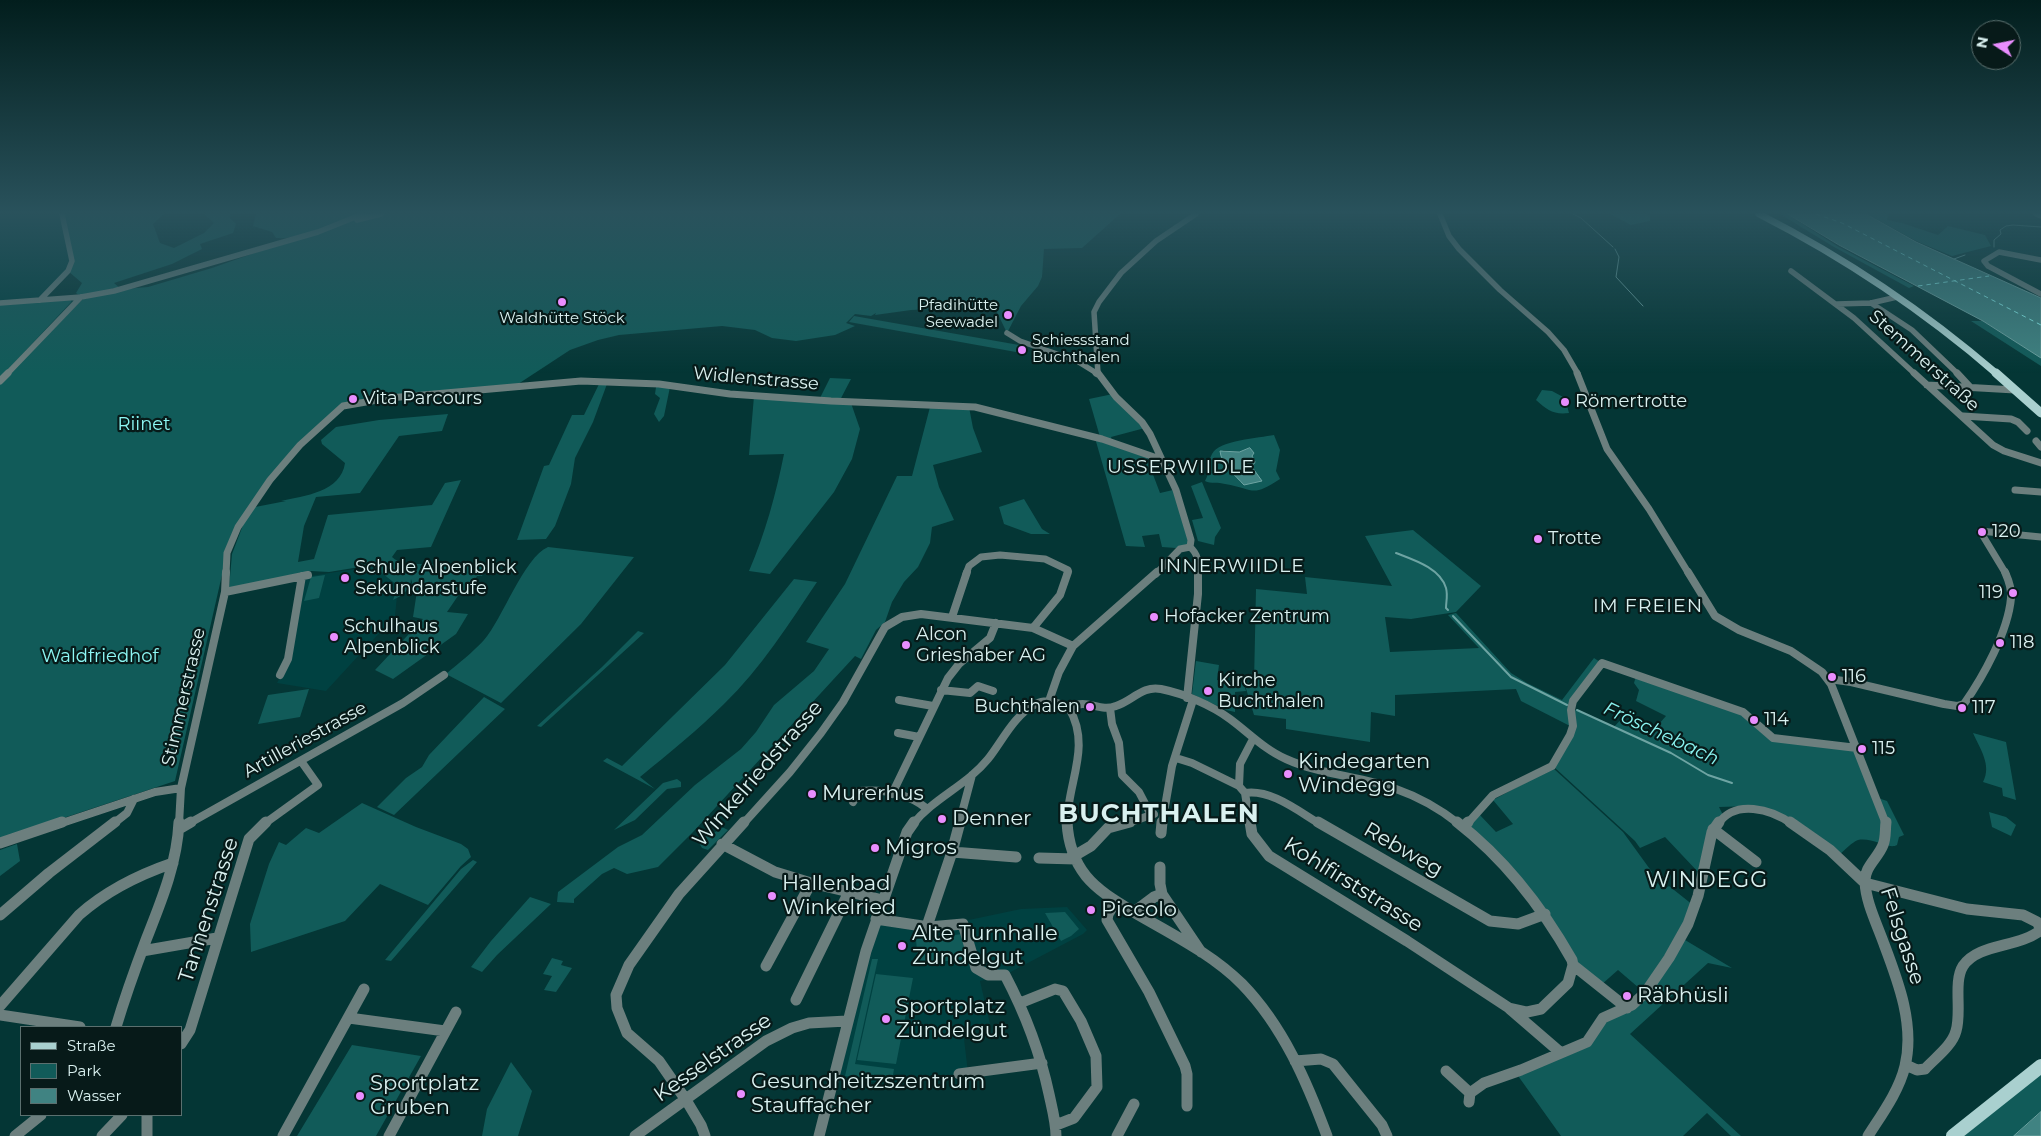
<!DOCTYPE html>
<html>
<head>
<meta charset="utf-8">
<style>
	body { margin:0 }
	#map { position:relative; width:2041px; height:1136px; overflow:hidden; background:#043635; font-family:Montserrat,sans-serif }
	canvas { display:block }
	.legend { position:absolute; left:20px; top:1026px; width:162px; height:90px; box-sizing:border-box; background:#071a19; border:1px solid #5b706f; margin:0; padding:6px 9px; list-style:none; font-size:15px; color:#daf1f0 }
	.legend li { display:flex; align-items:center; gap:10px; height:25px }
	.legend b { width:25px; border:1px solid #5b706f }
	.north { position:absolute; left:1971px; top:20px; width:50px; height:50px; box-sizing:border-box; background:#071a19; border:1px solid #5b706f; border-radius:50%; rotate:281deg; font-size:14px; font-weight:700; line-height:20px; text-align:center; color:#daf1f0 }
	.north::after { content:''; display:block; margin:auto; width:18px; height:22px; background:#e98dfe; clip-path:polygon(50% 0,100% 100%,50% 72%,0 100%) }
</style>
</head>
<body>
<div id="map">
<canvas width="2041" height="1136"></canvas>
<ul class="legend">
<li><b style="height:6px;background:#a9d0cf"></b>Straße</li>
<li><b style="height:14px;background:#115b59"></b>Park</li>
<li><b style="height:14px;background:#408382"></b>Wasser</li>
</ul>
<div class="north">N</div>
</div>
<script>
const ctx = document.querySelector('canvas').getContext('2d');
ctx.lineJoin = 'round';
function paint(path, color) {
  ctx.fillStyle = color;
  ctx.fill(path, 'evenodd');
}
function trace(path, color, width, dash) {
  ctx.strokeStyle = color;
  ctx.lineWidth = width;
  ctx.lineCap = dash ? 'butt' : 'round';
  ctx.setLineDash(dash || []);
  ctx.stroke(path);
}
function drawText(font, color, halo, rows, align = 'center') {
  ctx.font = font + ' Montserrat,sans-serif';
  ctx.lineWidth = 4.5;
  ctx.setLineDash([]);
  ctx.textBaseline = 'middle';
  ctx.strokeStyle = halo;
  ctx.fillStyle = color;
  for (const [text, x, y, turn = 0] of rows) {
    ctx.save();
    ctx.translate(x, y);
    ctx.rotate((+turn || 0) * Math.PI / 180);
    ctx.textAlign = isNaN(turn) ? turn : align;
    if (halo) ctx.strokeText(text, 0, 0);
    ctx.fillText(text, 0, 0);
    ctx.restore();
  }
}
const built = new Path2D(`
	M0,214H62L72,261L68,271L37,300L68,298L75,300L0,381Z
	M373,566L398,586L395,616L326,691L277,683L290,659L305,577Z
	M1067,907L1087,930L1083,934L1005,975L980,981L990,1024L963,1030L968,1073L892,1083L833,1080L876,919L926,929L1021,909Z`);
const green = new Path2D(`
	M62,214H164L153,224L160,243L174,248L204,233L214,223L204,214H231L229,217L236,224L233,233L200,244L202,249L172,264L114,283L121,289L80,296L76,293L82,283L68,271L72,261Z
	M256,214H361C335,223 304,240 276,238L272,232L253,226Z
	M365,214H1120L1082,248L1044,249L1042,277L1038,286L1021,306L1007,333L994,306L982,302H973L974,307L911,310L875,315L876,313L871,316L855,314L846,323L855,326L835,335L796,341L772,338L755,330L722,326L619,335L598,340L570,350L512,388L345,405L300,445L250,508L286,501H281C304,496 341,492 345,463L322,444L321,440L336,427L379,420L448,414L442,431L399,436L360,493L316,497L304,526L298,562L314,559L328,515L432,505L445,483L461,480L431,547L397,550L392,557C401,565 411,564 422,564L420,567L430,564L487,567L482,576H477L468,593H460L447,612L468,614L456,634L393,679L375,670L423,619L413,617L417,591L414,589L411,579C411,589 402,596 393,600L398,586L372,565L329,572L311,571L229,588L232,554L248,512L227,553L175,781L0,839V381L83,299L125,289L148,287L212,268Z
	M1610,214H1647L1650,215V221L1631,225Z
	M1780,214H1787L1837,246L1914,286L1909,288L1834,247Z
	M1867,214H1888L1887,220L1902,223L1938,235L1948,226L1985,235L1991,246L1952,256L1916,241Z
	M71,300V302L0,378V305Z
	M854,316L1019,345H1021L1016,352L849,322Z
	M1971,321H1983L2041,358V366Z
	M830,378L851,379L839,402L819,400Z
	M600,382L607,384L593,422L575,458L571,484L555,526L546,539L517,540L544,466L549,465L572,415H584Z
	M660,385L670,387L664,416L659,422L654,414L660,398L655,394L656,387Z
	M1542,390L1552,391L1565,398L1569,413C1554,415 1547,410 1536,400Z
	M1113,394L1145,428L1111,437L1112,441L1100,437L1089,399Z
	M754,396L851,403L860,429L852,459L834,492L770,574L749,571C765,534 776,494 784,454L749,455Z
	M930,407H969L973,428L982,452L933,465L939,487L954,520L932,527L930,543L918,567L904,582L892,602L885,622L876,630L861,659L855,656L693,832L658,867L627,874L614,868L602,874L574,899V903L557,902L558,892L618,847L642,835L695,785L741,749L756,732L774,705L814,671L829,649L806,642L845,584L897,476H912Z
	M1274,435L1280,450L1276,471L1280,479C1251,498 1255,489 1225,484C1218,482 1211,484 1205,481C1211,471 1207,463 1212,454C1219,440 1259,438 1274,435ZM1222,450L1239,452L1261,481Z
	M1095,438L1146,456L1160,493L1173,490L1189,539L1187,544L1176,548L1162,547L1159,534L1142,536L1145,547L1126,546Z
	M1202,482L1221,528L1215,537L1214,545L1198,541L1192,520L1203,518L1191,486Z
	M1024,499L1042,529L1050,534H1031L1004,524L999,507Z
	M1413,530L1481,586L1456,612L1411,619L1385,617L1390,652L1479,648L1448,615L1456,613L1511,673L1527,683L1562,700L1594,658L1600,662L1569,703L1570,726L1521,701L1516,689L1395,695V716L1371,712L1370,742L1286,729V719L1254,715L1244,682H1254L1256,589L1307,594L1305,577L1392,586L1365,536Z
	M548,547L634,557L581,624L501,703L446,674C459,663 473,652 484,640C502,620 524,557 548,547Z
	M325,575L319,598L304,601L311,577Z
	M794,579L817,582C789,624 761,668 724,704C698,730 669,753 640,777L655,789L603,761L607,758L622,766L725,665Z
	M638,631L644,633L541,727L537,726L602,667Z
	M1196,661L1219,665L1217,680L1243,682L1246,691L1235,692V712L1226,710L1192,694Z
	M1636,676L1740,712L1763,734L1852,750L1858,755L1875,797L1887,801L1904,835L1899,837L1897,845C1888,850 1873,837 1858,840C1852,842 1844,851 1839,855L1777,812L1752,806L1719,807L1723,815L1699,873L1665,837L1640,848L1635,841L1554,767L1571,738L1573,709L1614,727L1622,718L1650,734L1666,716L1636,701L1639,690L1634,683Z
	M309,689L300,717L258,724L268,695Z
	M484,697L505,709L394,815L377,807L406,778L422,767L429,755Z
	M1973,733L2006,742L2016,800L2003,796L2002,788L1983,782C1992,765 1980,749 1973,733Z
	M1553,768L1623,832L1652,872L1648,875L1664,889L1669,886L1693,905L1680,937L1732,968L1708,963L1630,1034L1741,1136H1731L1707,1113L1683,1136H1561L1516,1073L1585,1047L1602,1024L1646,994L1618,970L1601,985L1576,964L1572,950L1469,826L1479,814L1496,832L1513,824L1493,800Z
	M677,779L681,782V787L667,789L635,820L614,830L663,783Z
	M362,803L416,827L461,844L468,849L471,857L461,866L428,905L380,884L345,921L251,952L250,924L269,864L279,842L286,845L306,828L319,833Z
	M1989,812L2006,817L2016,825L2011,836L1992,827Z
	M722,827L728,830L708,850L702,848L698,841C705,834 716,834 722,827Z
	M17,844L20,861L0,876V850Z
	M473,860L477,862L391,961L385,960L461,869Z
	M530,897L551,904L497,955L482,972L471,967L491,941Z
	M1065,912L1079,929L1071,936L1061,941L1045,913Z
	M964,934L966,959L918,964L916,939Z
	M552,958L563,961L561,965L572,968L556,992L544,990L552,976L543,974Z
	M872,959H878L855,1064L894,1069L892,1081L845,1076Z
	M876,974L913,978L896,1064L857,1060Z
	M352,1045L421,1056L376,1136H297Z
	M511,1062L532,1091L518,1136H482L487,1109Z
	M2041,1072V1112L2014,1136H1964Z`);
const water = new Path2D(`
	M1788,214H1866L1916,242L2041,298V358L1983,321L1839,245Z
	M1250,448L1254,453L1252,456L1255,462L1252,467L1262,481L1244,485C1235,475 1221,464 1220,451L1239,452Z
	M2041,1112V1136H2014Z`);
const streamFar1 = new Path2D(`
	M1573,214L1581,218L1613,247
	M1994,247V240L2001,234L2000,230L2006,226L2013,225L2041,227
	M1615,249L1619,257L1616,277L1643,306
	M1954,259L1965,255`);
const stream = new Path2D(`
	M1396,553C1414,560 1440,568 1446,588C1448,595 1446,602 1446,608L1448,610
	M1453,616L1511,677L1567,705
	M1577,710L1671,753L1708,775L1732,783`);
const ferry = new Path2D(`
	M1816,214L1842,223L2041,325
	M1918,286L1989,276`);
const minorFar3 = new Path2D(`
	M1440,214L1449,236L1459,249L1500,290L1548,332L1564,350L1578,374
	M2036,214L2041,216
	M357,220L381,214
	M2041,260L1999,252L1984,261L1988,266L2041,294
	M1791,271L1854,318L1915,374
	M40,300L68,271L72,261L62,214
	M0,303L81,297L114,291L318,232L363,214
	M1871,303L1912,330L1958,374
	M1837,304L1871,303L1897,297
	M1007,333L1020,341L1077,361L1098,374
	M7,374L81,297
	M1098,374L1094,312L1099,302L1121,273L1156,241L1196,214`);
const minorFar2 = new Path2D(`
	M1096,373L1098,374
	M1098,373L1116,397L1142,422L1150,434L1176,490L1191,540L1190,547
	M1577,373L1607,449L1649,509L1689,574
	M1914,373L1993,445L2004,451L2041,463
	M1957,373L1970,387
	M0,381L8,373
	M1927,385L2015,390
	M1963,416L2011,419L2018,422L2027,431
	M2036,441L2041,447
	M2015,490L2041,492
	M1190,547C1199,555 1198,562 1198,574
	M226,574L227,553L238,527L270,480L300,445L343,406L389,398L581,381L659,384L730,394L831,401L975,407L1102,439L1160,459
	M966,574L969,566L981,557L1000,555L1045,559L1068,570L1067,574
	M1156,574L1180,549L1190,547
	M2006,574L1980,531L2041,537`);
const minorFar1 = new Path2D(`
	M1688,572L1715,616L1739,630L1791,651L1822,672L1831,684L1886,824
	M225,592L308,575
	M952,617L967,572
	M1033,628L1060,595L1068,572
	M280,675L288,659L302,576
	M1829,679L1851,682L1944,704L1957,706L1964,704C1983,677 2008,632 2011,598C2012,589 2009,581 2005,572
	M941,690L970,693L978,686L993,691
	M1187,698L1198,594V572
	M899,700L933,706
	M1049,701L1059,672L1073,646L1157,572
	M1069,708C1088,697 1098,713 1116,706C1132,701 1143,685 1161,689C1185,694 1211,705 1230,719C1249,733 1265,750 1286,759C1321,775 1360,776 1396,789C1419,797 1440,809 1459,824
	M1110,708L1112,724L1119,743L1122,775L1139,792L1151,815
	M898,733L919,737
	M1176,758L1192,763L1239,786
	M1245,793C1271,789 1298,811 1320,824
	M892,794L948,678L959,664L990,638L996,623
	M853,802L859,791C883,789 907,793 926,808
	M59,824L155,792L181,788
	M113,824L127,813L134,799
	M179,824L181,788L225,592L226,572
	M188,824L403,703L444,675
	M264,824L318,785L301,761
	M743,824L790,772L821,733L843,702L885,627L902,617L921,614L1033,628L1073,646
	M913,824C934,798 967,785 988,759C1003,740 1014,715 1036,704C1047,698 1059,703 1069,708C1092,747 1067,783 1067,824
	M959,824L972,775
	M1125,824L1154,814
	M1162,824L1172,766L1193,700
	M1250,824L1245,793L1239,786L1240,764L1253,739
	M1467,824L1493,795L1552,766L1570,735L1573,726L1571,710L1573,701L1602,663L1743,712L1773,738L1857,748
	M1718,824C1735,799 1771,809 1792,824`);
const minor = new Path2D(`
	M1067,822C1068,841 1074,861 1086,876C1099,892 1119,903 1137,914C1173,935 1212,954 1242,984C1283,1026 1307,1082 1327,1136
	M1250,822L1252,834L1269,856L1407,941L1509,1008L1527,1012L1541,1009L1568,983L1573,965L1572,960C1542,907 1506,860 1457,822
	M1318,822L1490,921L1518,924L1545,914
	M1790,822L1830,850L1865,883L1967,909L2023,915L2037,922L2041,929
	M1464,827L1468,822
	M179,829L191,822
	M1713,829L1756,862
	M1161,833L1162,822
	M0,843L62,822
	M722,844L775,872L811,883L883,900
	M952,852L1016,857
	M1074,856L1091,846L1108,828L1130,822
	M1039,858L1076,859
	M1160,867V884L1162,894L1201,952
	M1116,901L1108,914L1107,920L1149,992L1185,1066L1187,1074V1106
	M1134,912L1154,897L1162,894
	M0,915L49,873L115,822
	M876,919L929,927L963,924L976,968L988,975H1005C1025,1013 1040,1052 1049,1094C1052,1108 1056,1122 1056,1136
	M926,929L952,852L960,822
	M142,951L217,938
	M1573,965L1627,1008
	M766,966L811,883
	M796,1000L849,892
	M1020,1003L1055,989L1063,991L1081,1021L1096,1056L1097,1087L1074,1118L1056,1125
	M0,1006L79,915C107,890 138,875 173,863
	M1510,1009L1561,1053
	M0,1015L80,1027
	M349,1018L445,1031
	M116,1027C125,997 135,969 146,940C161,902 177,864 179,822
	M181,1044L190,1030L249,839L266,822
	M1295,1061L1321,1059L1333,1064L1382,1125L1387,1136
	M1906,1065L1917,1070L1925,1069C1935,1058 1952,1046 1956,1031C1962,1012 1953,982 1963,966C1978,943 2019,948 2041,930
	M1446,1071L1470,1093
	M959,1074L1042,1063
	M1469,1102L1470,1093L1484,1083L1521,1070L1587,1042L1603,1018L1632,1005L1645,993L1669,958L1688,924L1698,896L1712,832L1719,822
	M147,1115V1136
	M15,1136L41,1115
	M102,1136L122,1115
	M283,1136L364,989
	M389,1136L456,1012
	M635,1136L766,1041L792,1028L809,1023L847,1021
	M705,1136L701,1125L686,1100L659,1061L627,1033L617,1008L616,995L629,965L679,894L744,822
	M819,1136L866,951L907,832L914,822
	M1117,1136L1134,1104
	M1868,1136C1882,1114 1899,1091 1905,1066C1915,1025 1898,981 1884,944C1877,924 1866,903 1865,882C1864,867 1878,858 1883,845C1886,838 1885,830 1886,822`);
const majorFar2 = new Path2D(`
	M1759,214C1845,258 1924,311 1997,374`);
const majorFar1 = new Path2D(`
	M1996,373L2041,413`);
const major = new Path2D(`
	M1953,1136L2041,1066`);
const markers = [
	[562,302,5,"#e98dfe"],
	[1008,315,5,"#e98dfe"],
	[1022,350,5,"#e98dfe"],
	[353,399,5,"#e98dfe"],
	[1565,402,5,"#e98dfe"],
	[1982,532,5,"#e98dfe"],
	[1538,539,5,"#e98dfe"],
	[345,578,5,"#e98dfe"],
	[2013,593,5,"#e98dfe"],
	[1154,617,5,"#e98dfe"],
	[334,637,5,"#e98dfe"],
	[2000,643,5,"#e98dfe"],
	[906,645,5,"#e98dfe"],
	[1832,677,5,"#e98dfe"],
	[1208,691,5,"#e98dfe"],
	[1090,707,5,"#e98dfe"],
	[1962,708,5,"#e98dfe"],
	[1754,720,5,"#e98dfe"],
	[1862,749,5,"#e98dfe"],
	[1288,774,5,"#e98dfe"],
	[812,794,5,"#e98dfe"],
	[942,819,5,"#e98dfe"],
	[875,848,5,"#e98dfe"],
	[772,896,5,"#e98dfe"],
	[1091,910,5,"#e98dfe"],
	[902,946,5,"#e98dfe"],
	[1627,996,5,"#e98dfe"],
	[886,1019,5,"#e98dfe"],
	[741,1094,5,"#e98dfe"],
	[360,1096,5,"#e98dfe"]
];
const farPoinames = [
	["Pfadihütte",998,306],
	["Seewadel",998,323],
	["Waldhütte Stöck",562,319,"center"],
	["Schiessstand",1032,341,"left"],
	["Buchthalen",1032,358,"left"]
];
const streetNames = [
	["Stemmerstraße",1924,361,42],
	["Widlenstrasse",756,379,5],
	["Stimmerstrasse",184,697,-77],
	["Artilleriestrasse",305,740,-29]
];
const poiNames = [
	["Vita Parcours",363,399],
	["Römertrotte",1575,402],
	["120",1992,532],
	["Trotte",1548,539],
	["Schule Alpenblick",355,568],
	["Sekundarstufe",355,589],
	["119",2003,593,"right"],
	["Hofacker Zentrum",1164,617],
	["Schulhaus",344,627],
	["Alpenblick",344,648],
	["Alcon",916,635],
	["Grieshaber AG",916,656],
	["118",2010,643],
	["116",1842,677],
	["Kirche",1218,681],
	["Buchthalen",1218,702],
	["Buchthalen",1080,707,"right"],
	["117",1972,708],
	["114",1764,720],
	["115",1872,749]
];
const parkNames = [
	["Riinet",144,425],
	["Waldfriedhof",100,657]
];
const neighbourhoodNames = [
	["USSERWIIDLE",1181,467],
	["INNERWIIDLE",1232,566],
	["IM FREIEN",1648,606]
];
const waterNames = [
	["Fröschebach",1661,734,25]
];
const nearPoinames = [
	["Kindegarten",1298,762],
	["Windegg",1298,786],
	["Murerhus",822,794],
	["Denner",952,819],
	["Migros",885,848],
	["Hallenbad",782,884],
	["Winkelried",782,908],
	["Piccolo",1101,910],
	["Alte Turnhalle",912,934],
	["Zündelgut",912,958],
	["Räbhüsli",1637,996],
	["Sportplatz",896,1007],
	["Zündelgut",896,1031],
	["Gesundheitzszentrum",751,1082],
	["Stauffacher",751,1106],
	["Sportplatz",370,1084],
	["Gruben",370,1108]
];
const nearStreetnames = [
	["Winkelriedstrasse",758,774,-49],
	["Rebweg",1403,850,30],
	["Kohlfirststrasse",1353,885,32],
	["Tannenstrasse",209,910,-72],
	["Felsgasse",1902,936,72],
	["Kesselstrasse",713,1058,-35]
];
const nearNeighbourhoodnames = [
	["WINDEGG",1707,881]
];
const nearDistrictnames = [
	["BUCHTHALEN",1159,814]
];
paint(built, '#004141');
paint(green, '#115b59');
paint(water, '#408382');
trace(water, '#6ea4a3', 1);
trace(streamFar1, '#6ea4a3', 1);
trace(stream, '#6ea4a3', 2);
trace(ferry, '#8af4f1', 1, [4.5, 4]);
trace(minorFar3, '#6c7f7e', 5.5);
trace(minorFar2, '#6c7f7e', 7);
trace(minorFar1, '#6c7f7e', 8);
trace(minor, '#6c7f7e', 11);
trace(majorFar2, '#a9d0cf', 7);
trace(majorFar1, '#a9d0cf', 9);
trace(major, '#a9d0cf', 14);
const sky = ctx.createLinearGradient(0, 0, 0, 373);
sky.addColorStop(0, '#021e1d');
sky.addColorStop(0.57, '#29525c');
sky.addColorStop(1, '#29525c00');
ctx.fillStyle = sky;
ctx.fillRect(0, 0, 2041, 373);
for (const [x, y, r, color] of markers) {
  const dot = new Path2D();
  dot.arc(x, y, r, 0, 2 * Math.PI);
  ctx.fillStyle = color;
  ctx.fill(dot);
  trace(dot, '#071a19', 2);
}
drawText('15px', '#daf1f0', '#071a19', farPoinames, 'right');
drawText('18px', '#daf1f0', '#071a19', streetNames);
drawText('18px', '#daf1f0', '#071a19', poiNames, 'left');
drawText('18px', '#8df7f4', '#071a19', parkNames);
ctx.letterSpacing = '1px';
drawText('19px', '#daf1f0', '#071a19', neighbourhoodNames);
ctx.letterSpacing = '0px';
drawText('italic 19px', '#8af4f1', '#071a19', waterNames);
drawText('21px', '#daf1f0', '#071a19', nearPoinames, 'left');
drawText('21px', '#daf1f0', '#071a19', nearStreetnames);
ctx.letterSpacing = '1px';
drawText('22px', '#daf1f0', '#071a19', nearNeighbourhoodnames);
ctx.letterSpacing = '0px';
ctx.letterSpacing = '1px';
drawText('bold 26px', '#daf1f0', '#071a19', nearDistrictnames);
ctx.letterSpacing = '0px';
</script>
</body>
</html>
